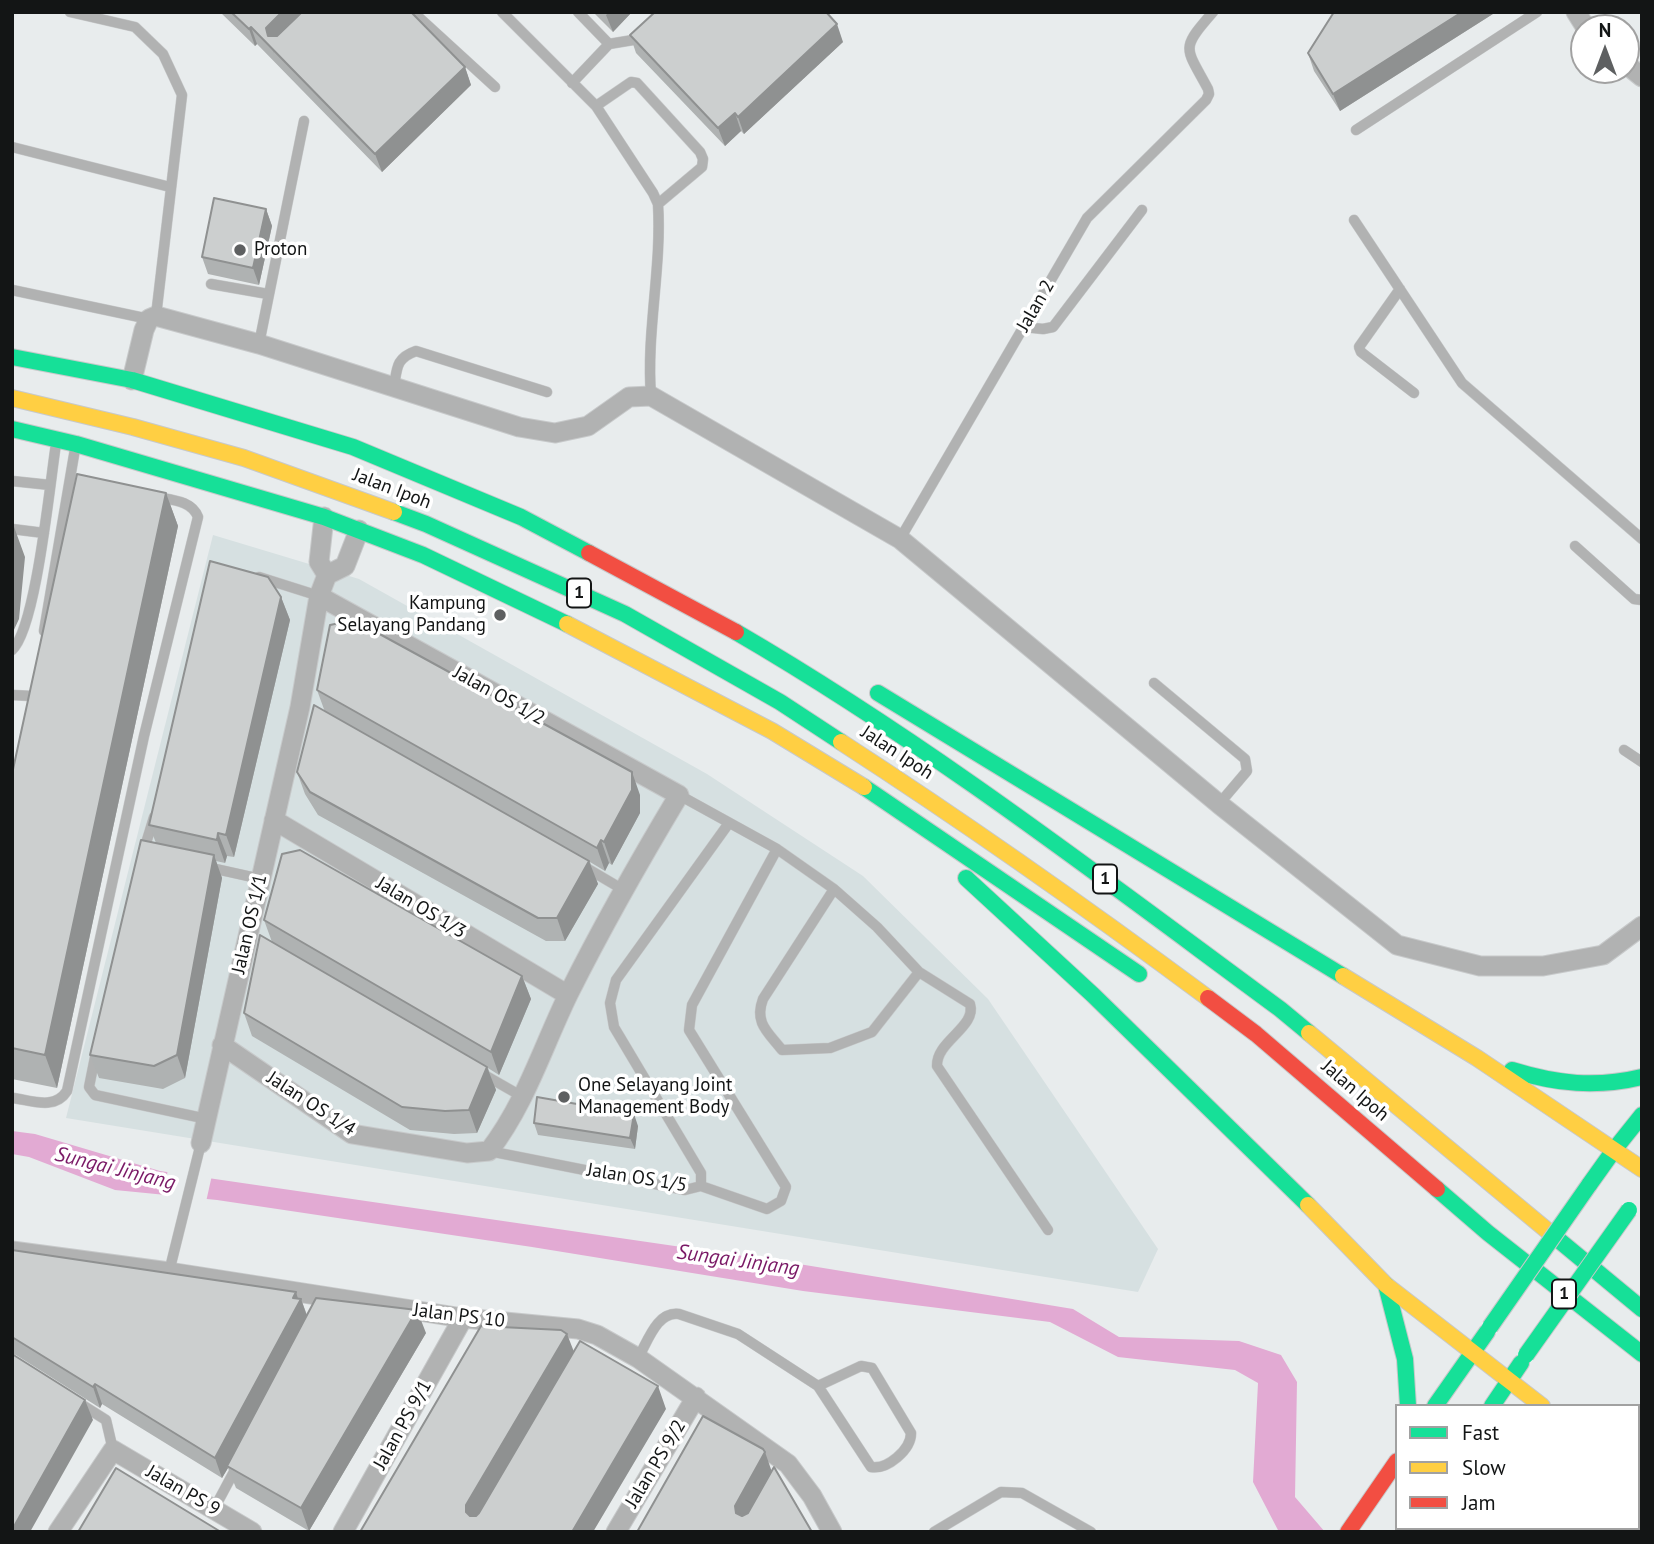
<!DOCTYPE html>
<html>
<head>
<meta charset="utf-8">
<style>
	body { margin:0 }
	#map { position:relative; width:1654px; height:1544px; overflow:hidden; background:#e8eced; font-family:"PT Sans",sans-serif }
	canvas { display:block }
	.frame { position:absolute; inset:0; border:14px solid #131515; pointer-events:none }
	.legend { position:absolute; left:1395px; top:1404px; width:245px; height:126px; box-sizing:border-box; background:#fff; border:2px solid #a1a1a1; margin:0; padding:9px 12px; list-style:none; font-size:21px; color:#131515 }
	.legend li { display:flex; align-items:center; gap:14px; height:35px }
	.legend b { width:35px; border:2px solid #a1a1a1 }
	.north { position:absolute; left:1570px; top:14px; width:70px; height:70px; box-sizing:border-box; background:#fff; border:2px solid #a1a1a1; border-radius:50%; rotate:0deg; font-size:19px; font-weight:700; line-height:28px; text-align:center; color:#131515 }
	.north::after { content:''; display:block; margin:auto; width:24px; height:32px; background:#5e6061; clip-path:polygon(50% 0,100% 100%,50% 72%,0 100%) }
</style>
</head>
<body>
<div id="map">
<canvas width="1654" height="1544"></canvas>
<div class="frame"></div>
<ul class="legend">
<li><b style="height:9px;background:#16e098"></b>Fast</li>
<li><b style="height:9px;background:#ffcf43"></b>Slow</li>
<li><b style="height:9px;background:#f24e42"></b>Jam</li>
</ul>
<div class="north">N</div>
</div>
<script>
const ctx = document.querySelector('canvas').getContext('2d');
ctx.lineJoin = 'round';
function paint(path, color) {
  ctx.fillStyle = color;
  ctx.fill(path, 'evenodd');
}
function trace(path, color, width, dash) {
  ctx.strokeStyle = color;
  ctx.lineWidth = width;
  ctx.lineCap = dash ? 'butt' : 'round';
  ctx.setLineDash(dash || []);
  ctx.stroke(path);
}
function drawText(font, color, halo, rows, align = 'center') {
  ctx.font = font + ' "PT Sans",sans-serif';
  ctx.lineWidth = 7;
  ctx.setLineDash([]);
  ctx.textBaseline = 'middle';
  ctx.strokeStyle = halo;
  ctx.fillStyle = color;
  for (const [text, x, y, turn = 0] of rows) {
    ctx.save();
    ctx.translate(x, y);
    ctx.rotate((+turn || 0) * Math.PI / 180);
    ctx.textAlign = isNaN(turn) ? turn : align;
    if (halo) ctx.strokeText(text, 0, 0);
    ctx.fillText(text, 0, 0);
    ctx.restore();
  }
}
const built = new Path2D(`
	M213,535L359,579L707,774L863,876L988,999L1158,1249L1138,1292L66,1118Z`);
const water = new Path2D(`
	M12,1131L35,1134L160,1171L805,1265L1073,1309L1119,1337L1239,1341L1281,1355L1297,1382L1295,1497L1325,1532H1279L1253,1482L1258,1383L1235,1370L1118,1357L1050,1322L803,1291L532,1247L217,1200L115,1190L29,1157L12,1154Z`);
const pier = new Path2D(`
	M168,1169L212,1175L206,1202L163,1198Z`);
const lane = new Path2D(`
	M70,12L135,27L163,54L182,95L156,316
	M413,12L495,87
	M502,12L596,106L653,193L658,204C662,268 646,332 651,396
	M609,44L639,39L641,36
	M572,83L609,44L578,12
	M596,106L631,82L637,83L700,152L703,159L702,167L658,204
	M1356,130L1537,12
	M12,147L170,187
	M1354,220L1462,383L1642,539
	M211,284L268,294
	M1400,289L1359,347L1361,352L1414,393
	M12,290L149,319
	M1024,327L1043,329L1053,327L1142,210
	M259,344L304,121
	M394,387C397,368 396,358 416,351L547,392
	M12,481L50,485
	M12,529L44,533
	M900,539L1087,218L1206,100L1209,94L1208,89C1185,46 1180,50 1213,12
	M1575,546L1634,599L1642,600
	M259,577L319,596
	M44,631L75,449
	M12,650C36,629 50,482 56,444
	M1154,683L1245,759L1247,771L1219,804
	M12,695L32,696
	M1624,750L1642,762
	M679,795L777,849L834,889L877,927L919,972L970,1004C977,1027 936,1041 937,1066L1048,1230
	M143,853L154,817
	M583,866L622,889
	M207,867L261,879
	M834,889L763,999C754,1023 768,1032 782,1050L830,1048L872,1032L919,972
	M96,1052L89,1087L95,1095L207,1119
	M481,1073L523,1097
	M13,1098C33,1101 55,1110 67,1091L144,736L198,517C192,501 173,500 157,497
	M489,1151L685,1190L701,1186L767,1209L781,1201L786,1187L689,1030L692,1005L777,849
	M701,1186V1173L614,1027L610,1003L616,980L729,823
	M169,1272L201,1143
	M638,1358C648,1341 657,1311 679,1314L738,1334L818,1386L871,1467C887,1470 911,1450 911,1433L872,1368L861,1366L818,1386
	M79,1403L106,1420L113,1450
	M214,1509L237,1466
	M934,1532L1001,1492L1022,1493L1091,1532`);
const street = new Path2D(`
	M1576,12L1586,28
	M1626,64L1642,77
	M132,380L144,330L149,319L156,316L259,344L519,427L555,433L588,426L629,397L651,396L900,539L1219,804L1397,945L1480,966H1543L1603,955L1642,926
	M324,517L319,562L327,575
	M274,820L568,995
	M222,1045L352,1134L467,1153L489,1151C526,1103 543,1046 569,993C603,925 640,860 679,795L319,596
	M201,1143L300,707L319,596L327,575L345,566L359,530
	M12,1251L169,1272L463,1318L578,1329L597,1335L638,1358L788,1464L812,1496L832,1532
	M58,1532L113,1450L252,1532
	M343,1532L463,1318
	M616,1532L696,1397`);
const fast = new Path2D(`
	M12,357L132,380L353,447L521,517L589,553
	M12,429L76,444L324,517L423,555L567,624
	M394,512L426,524L625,614L780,702L841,742
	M736,632C927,743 1102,878 1280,1009L1309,1033
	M878,693L1343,976
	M864,787L1139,974
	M966,878L1093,995L1308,1205
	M1512,1070C1557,1084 1596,1088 1642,1077
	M1614,1150L1642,1115
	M1589,1185L1614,1150
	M1437,1189L1488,1233L1642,1354
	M1549,1232L1642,1309
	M1386,1285L1405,1359L1408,1406
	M1435,1406L1487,1332
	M1492,1406L1521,1363
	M1638,1467L1642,1469
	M1406,1530L1409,1528`);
const slow = new Path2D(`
	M12,398L133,427L244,458L394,512
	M567,624L772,731L864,787
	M841,742C966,823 1088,909 1208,998
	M1343,976L1477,1058L1642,1169
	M1309,1033L1549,1232
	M1308,1205L1386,1285L1542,1406`);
const jam = new Path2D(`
	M589,553L736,632
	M1208,998L1256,1034L1437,1189
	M1348,1532L1397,1461`);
const fastBridge = new Path2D(`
	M1490,1327L1589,1185
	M1526,1355L1629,1210`);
const wall = new Path2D(`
	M220,12H411L465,67L471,85L382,172L257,44L255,46Z
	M593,12H632L613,32Z
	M1334,12H1496L1340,111L1314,71L1308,53Z
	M630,35L843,42L744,134L741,131L725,146L636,53Z
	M266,209L272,226L259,285L208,274L202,257Z
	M166,493L178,526L57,1088L12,1079V774Z
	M281,597L290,620L234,857L227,856L225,863L216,861L222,878L185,1078L163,1089L99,1078L90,1055L156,843L149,825Z
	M317,690L640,795V813L612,865L609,863L605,871L590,862L598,884L565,941H546L318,815L305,794L297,772L325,712Z
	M264,920L522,976L531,999L499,1075L488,1068L496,1090L477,1133L454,1134L410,1130L252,1036L244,1013L272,942Z
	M534,1123L638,1126L635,1149L538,1135Z
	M12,1250L301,1299L307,1315L426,1333L309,1531L236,1488L228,1468L222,1478L102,1404L100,1408L16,1355L12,1354Z`);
const shadedWall = new Path2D(`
	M282,12H305L272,45L274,54L266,28Z
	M609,12H632L613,32L606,15Z
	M1462,12H1496L1340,111L1333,94Z
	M837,24L843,42L744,134L738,117Z
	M251,27L257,44L255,46L249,29Z
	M465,67L471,85L382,172L375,154Z
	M735,113L741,131L725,146L718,128Z
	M266,209L272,226L259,285L253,268Z
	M166,493L178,526L57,1088L45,1055Z
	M13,524L25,557L19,619L12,634Z
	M281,597L290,620L234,857L226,835Z
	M632,772L640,795V813L612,865L604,842Z
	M218,833L227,856L225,863L217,840Z
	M601,840L609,863L605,871L597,848Z
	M214,855L222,878L185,1078L177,1055Z
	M589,861L598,884L565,941L557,918Z
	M522,976L531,999L499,1075L491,1052Z
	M487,1067L496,1090L477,1133L469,1110Z
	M634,1114L638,1126L635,1149L630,1138Z
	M296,1292L299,1302L301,1299L308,1319L227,1466L228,1468L222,1478L215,1458Z
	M417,1310L426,1333L309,1531L301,1508Z
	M567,1334L576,1357L475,1528L466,1512V1505Z
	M95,1384L102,1404L100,1408L93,1387Z
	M658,1386L666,1409L593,1532H572Z
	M85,1400L93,1420L30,1532H12V1530Z
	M765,1452L773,1475L744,1528L736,1513L735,1506Z`);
const building = new Path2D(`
	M231,12H282L266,28L268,36H277L302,12H411L465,67L375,154L251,27L249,29Z
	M655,12H826L837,24L738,117L735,113L718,128L630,35Z
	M1334,12H1462L1333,94L1308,53Z
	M214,198L266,209L253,268L202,257Z
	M77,474L166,493L45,1055L12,1048V774Z
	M210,561L268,577L281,597L226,835L218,833L217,840L149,825Z
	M354,620L632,772V790L604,842L601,840L597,848L317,690L330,625Z
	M314,705L589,861L557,918H538L310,792L297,772Z
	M141,840L214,855L177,1055L154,1066L90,1055Z
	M300,850L522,976L491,1052L264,920L282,854Z
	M260,935L487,1067L469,1110L445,1111L402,1107L244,1013Z
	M537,1097L634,1114L630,1138L534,1123Z
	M12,1250L296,1292L293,1298L301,1299L215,1458L95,1384L93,1387L12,1337Z
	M316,1298L417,1310L301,1508L227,1466Z
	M481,1326L561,1330L567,1334L466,1505V1512L470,1516H476L479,1513L580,1341L658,1386L572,1532H360Z
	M12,1354L85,1400L12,1530Z
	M703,1416L763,1449L765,1452L735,1506L736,1513L742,1516L748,1513L774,1467L812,1532H637Z
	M116,1468L221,1532H78Z`);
const markers = [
	[240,250,7,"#5e6061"],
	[500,615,7,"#5e6061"],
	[564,1097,7,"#5e6061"]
];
const shields = [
	[579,593,24],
	[1105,879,24],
	[1564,1294,24]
];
const shieldNames = [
	["1",579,593],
	["1",1105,879],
	["1",1564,1294]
];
const poiNames = [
	["Proton",254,250],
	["Kampung",486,604,"right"],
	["Selayang Pandang",486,626,"right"],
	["One Selayang Joint",578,1086],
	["Management Body",578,1108]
];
const streetNames = [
	["Jalan 2",1036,306,-60],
	["Jalan Ipoh",392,489,21],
	["Jalan OS 1/2",499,696,29],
	["Jalan Ipoh",897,753,33],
	["Jalan OS 1/3",421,908,31],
	["Jalan OS 1/1",250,924,-77],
	["Jalan Ipoh",1355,1091,41],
	["Jalan OS 1/4",311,1104,33],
	["Jalan OS 1/5",637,1178,9],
	["Jalan PS 10",459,1316,7],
	["Jalan PS 9/1",403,1425,-61],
	["Jalan PS 9/2",656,1464,-59],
	["Jalan PS 9",183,1491,30]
];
const waterNames = [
	["Sungai Jinjang",115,1169,14],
	["Sungai Jinjang",738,1261,8]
];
paint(built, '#d6e0e1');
paint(water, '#e2aad3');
paint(pier, '#e8eced');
trace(lane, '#c7c9ca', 11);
trace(street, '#c7c9ca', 21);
trace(fast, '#c7c9ca', 18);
trace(slow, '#c7c9ca', 18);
trace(jam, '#c7c9ca', 18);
trace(lane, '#b1b2b2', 10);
trace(street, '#b1b2b2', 19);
trace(fast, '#16e098', 16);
trace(slow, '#ffcf43', 16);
trace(jam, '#f24e42', 16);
trace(fastBridge, '#c7c9ca', 18, []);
trace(fastBridge, '#16e098', 16);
paint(wall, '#afb2b2');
paint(shadedWall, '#8f9191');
paint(building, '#cccfcf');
trace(building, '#8f9191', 2);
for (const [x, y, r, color] of markers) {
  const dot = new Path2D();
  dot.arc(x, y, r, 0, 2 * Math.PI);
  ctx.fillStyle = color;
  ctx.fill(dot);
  trace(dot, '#fff', 2.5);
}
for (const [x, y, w] of shields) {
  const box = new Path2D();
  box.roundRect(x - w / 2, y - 14.5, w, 29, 5);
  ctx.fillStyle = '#fff';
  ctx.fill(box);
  trace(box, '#131515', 2);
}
drawText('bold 18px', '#131515', null, shieldNames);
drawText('19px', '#131515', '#fff', poiNames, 'left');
drawText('19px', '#131515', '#fff', streetNames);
drawText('italic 21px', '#7a1966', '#fff', waterNames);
</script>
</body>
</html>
